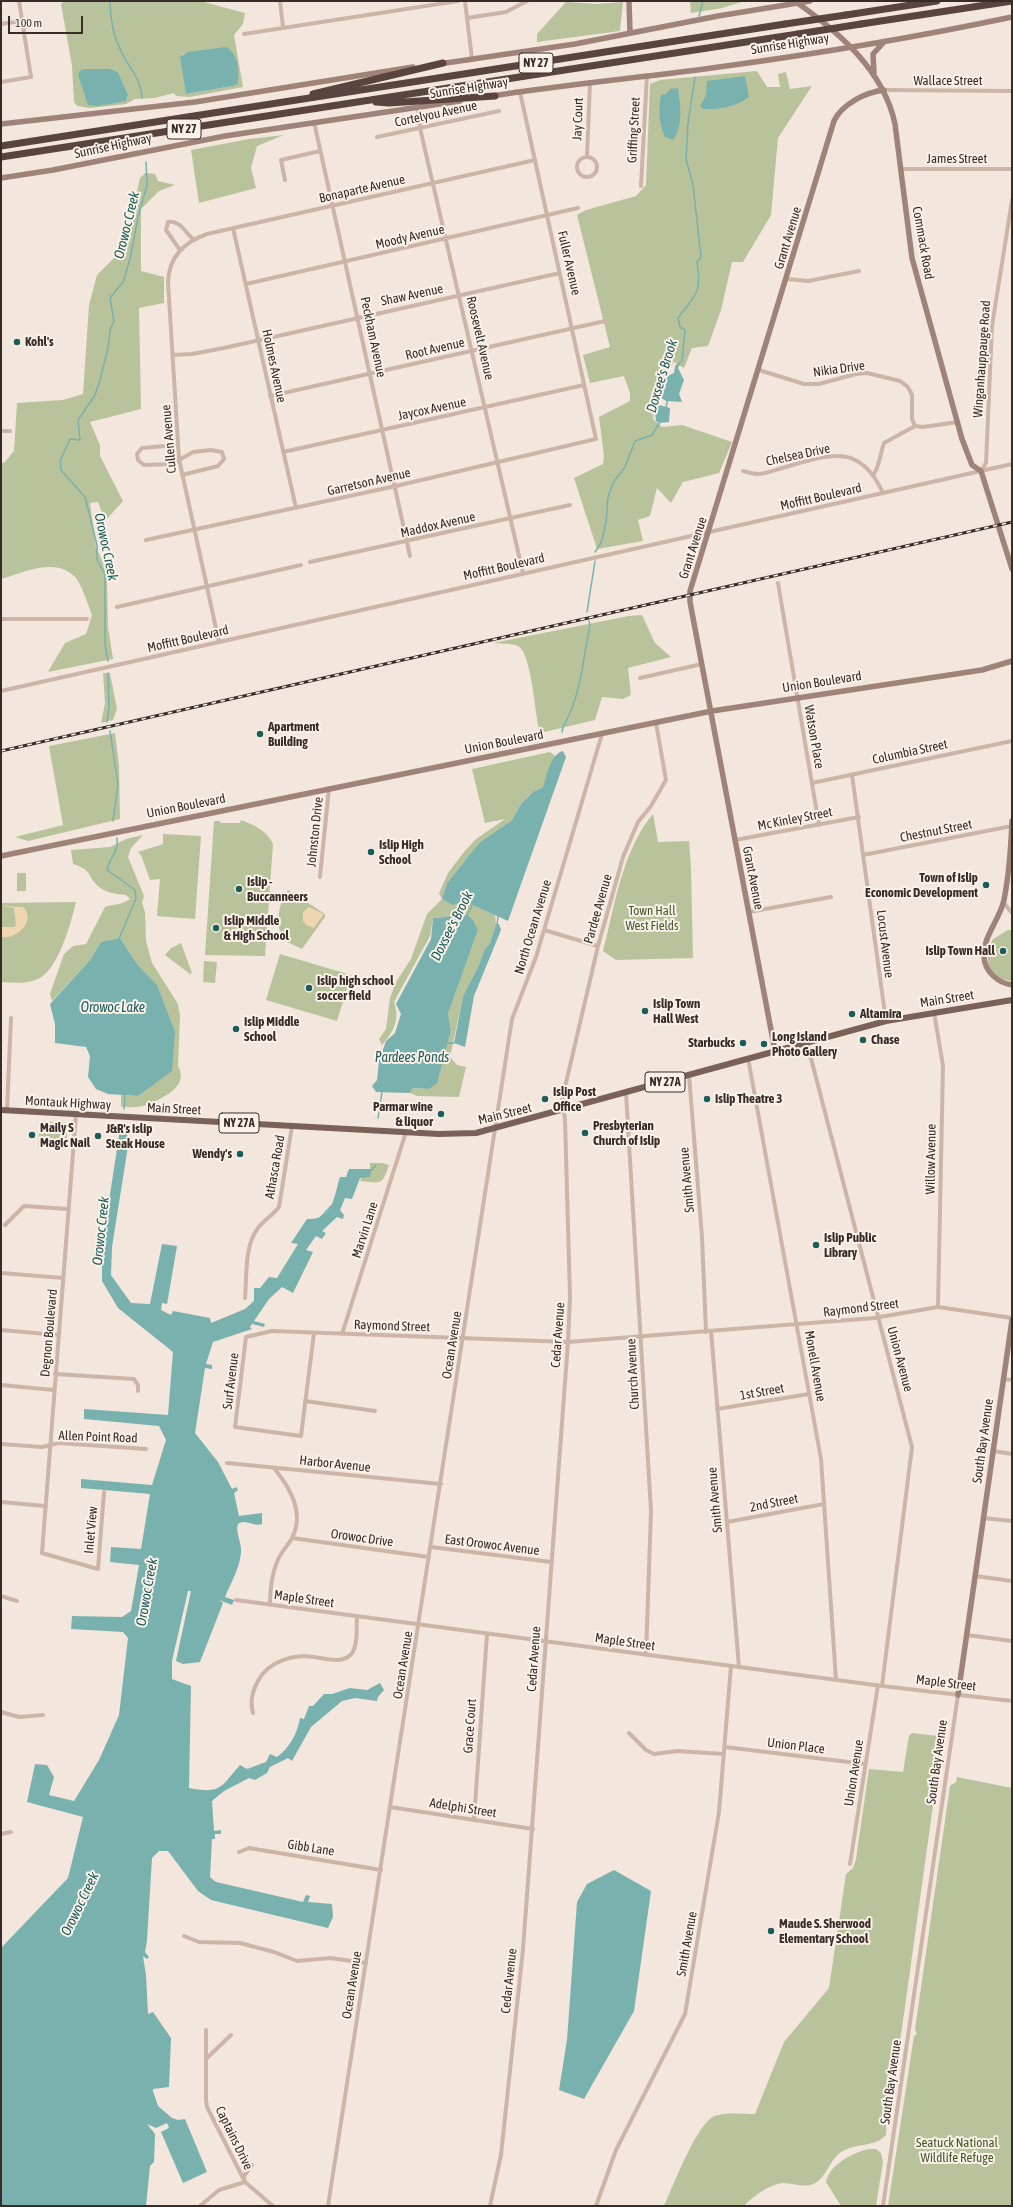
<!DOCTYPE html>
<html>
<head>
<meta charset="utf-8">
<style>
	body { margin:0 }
	#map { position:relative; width:1013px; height:2207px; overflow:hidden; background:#f3e6dc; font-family:"Asap Condensed",sans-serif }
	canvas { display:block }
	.frame { position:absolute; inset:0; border:2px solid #382c28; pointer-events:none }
	.scale { position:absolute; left:8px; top:16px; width:75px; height:18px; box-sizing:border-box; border:2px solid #382c28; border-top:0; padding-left:5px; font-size:12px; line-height:14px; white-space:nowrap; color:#382c28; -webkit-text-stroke:3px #faf1e8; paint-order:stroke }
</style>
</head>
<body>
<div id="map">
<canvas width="1013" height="2207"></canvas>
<div class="frame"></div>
<div class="scale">100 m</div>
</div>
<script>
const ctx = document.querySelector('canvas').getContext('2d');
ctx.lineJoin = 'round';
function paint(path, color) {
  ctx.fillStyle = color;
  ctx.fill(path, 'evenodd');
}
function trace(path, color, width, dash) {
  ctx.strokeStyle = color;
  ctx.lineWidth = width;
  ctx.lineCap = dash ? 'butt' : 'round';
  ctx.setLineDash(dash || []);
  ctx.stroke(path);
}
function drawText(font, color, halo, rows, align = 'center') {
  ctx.font = font + ' "Asap Condensed",sans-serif';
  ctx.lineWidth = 4;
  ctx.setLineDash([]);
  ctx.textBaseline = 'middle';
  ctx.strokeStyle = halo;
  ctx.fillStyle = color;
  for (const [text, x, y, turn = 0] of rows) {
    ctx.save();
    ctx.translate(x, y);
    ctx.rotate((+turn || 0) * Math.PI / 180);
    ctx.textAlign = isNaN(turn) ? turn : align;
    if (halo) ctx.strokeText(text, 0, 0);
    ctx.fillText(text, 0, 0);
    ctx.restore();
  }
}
const green = new Path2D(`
	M64,1H200L245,13L243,24L234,35L243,87L190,97L176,96L174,93L155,98L135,99L126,104L90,108L77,106L74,102L72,66L61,4ZM226,48L238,84L233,86L186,94L183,54ZM87,69H110L118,72L128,95L126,101Z
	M687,1H745L722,8L691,13L690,2Z
	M566,2L597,4L623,2L620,31L537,42V34Z
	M757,71L767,87H780L778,74L786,72L790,89L812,86L778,138L771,215L743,262H732L721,310L708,346L692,348L684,368L674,362L657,386L653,419L662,427L682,425L732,442L719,473L683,482L671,503L657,488L650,516L638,520L643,541L597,549L574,478L603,464L604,456L599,417L630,401V393L624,376L590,383L583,355L610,347L577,215L586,210L636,196L646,185L650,84L660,80Z
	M284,135L257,146L251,168L256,188L199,203L191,150L249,139Z
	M145,173L155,174L158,181L175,185L159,191L141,209V271L164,277V303L139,308L141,409L90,422L100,445V456L123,501L105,521L98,502L90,503L96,547L106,569L107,579L108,627L113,659L48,672L65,643L86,634L92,615C88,605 81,582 74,576C54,557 23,573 1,579V462L4,463L14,451L17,403L63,400L83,394L89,305L97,275L117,255L129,227L140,178Z
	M642,615L655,643L671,657L628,668L631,695L623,699L602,697L595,720L540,733C535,717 532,653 518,646C512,643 500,644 493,643L629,616Z
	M103,673H110L117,709L113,720L101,723L105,703Z
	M115,733L119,765L120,819L28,841L15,837L63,825L49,746Z
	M550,752L555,756L543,787L533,792L521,804L512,820L479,843L447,883L442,899L452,905L468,903L495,915L496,924L490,943L485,949L478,967L463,996L450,1057L457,1065L466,1067L459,1097L417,1096L410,1093L413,1088L429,1089L451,1030L448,1014L478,930L467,915L433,918L430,936L394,1002C400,1020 394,1031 382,1045L379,1039L386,1029L390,998L396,982L411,959L427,914L442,899L439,893L448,873L464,852L476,839L505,819L485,823L472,769Z
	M653,814L658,842L689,841L691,868L693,958L616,960L603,951C615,905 622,851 653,814Z
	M241,820C256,826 265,829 273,844L265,956L205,955L214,821H220V823H240Z
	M163,834L201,836L195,919L157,916L160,879L150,880L141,855L138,852L163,844Z
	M143,835L131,848L128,857L144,896L142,903L145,912L146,941L152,963L178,1004L180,1016L178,1066C190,1086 162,1099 146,1105C138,1108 128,1107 121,1107V1095L139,1096L157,985L137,964L120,938L101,942L90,960L52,1001L50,994L64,954L73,946L86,944L105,907C114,904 122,905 130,899L126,895C117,894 105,893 98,886C86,875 94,871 73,864L71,850L110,847L126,839Z
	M17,873H26V891H17Z
	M288,890L325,914V917L302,949L285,941C274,927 278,904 288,890Z
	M76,902C71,922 59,969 38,979C27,984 13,983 1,982V903Z
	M1008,930H1012V981C988,980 982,957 993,939Z
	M181,943L192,973L190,974L165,955L171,948Z
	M280,954L351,975L337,1021L266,1000Z
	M204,961L217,962L215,983L203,982Z
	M40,1121L68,1123L66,1149L38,1147Z
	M370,1163H383L389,1165C382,1186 381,1183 360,1181L362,1177H370Z
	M912,1733L938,1736L942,1741L902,2028L887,2116L886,2135C876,2147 855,2143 841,2152C830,2159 826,2179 813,2184C804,2188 793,2183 783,2183C770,2184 752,2197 744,2206H664C673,2187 697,2122 715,2116C727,2112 742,2114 755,2114L784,2042L829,1988L846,1874L853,1868L856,1859L869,1769L903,1772L909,1736Z
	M957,1777L1012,1788V2206H888L914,2036L917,2034L915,2029L950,1786L956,1782Z
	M869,2149H876L881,2153L883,2162L876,2206H841L826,2182C830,2164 852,2153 869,2149Z`);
const sand = new Path2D(`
	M1,906L23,907C37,920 17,940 1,937V927H14L16,925L14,908Z
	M309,907L324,914L314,928L306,925L303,921V912Z`);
const water = new Path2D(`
	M226,47C239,54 239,71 238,84L233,86L186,94L180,57L188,52Z
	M87,69H110L118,72L128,95L126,101L98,106L88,105L78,75L81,70Z
	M745,76L749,97C738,106 718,110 703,109L700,106L706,95L707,81Z
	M678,88C680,105 684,125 673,140L665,137C659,124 658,109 661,95L666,94L670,89Z
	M682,360L678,368L684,380L679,394L682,402L666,401L660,397L659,389L663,378L674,373L675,366Z
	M659,405L670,408L669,422L659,423L656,421L655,413Z
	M563,751L566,757L508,921L468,903L452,905L442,899L447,883L479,843L512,820L521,804L533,792L543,787C547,776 550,754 563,751Z
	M467,915L473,920L478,930L448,1014L451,1030L437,1083L429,1089L413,1088L410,1093L376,1092L372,1086L377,1080L379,1061L386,1041L395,1033L401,1014L396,1004L431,939L433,918Z
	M496,924H499L501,930L474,996L465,1047L454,1043L463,996L478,967L485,949L490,943Z
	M120,938L137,964L157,985L175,1032L172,1071L138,1096L108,1094L96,1089L88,1077L90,1056L86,1047L55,1043V1024L50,1004L90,960L101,942Z
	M120,1129L127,1130L128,1146L112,1247L111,1275L131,1303L150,1304L162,1244L177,1246L167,1304L162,1303L161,1310L171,1315L173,1311L210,1318L211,1323L245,1309L254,1301V1288H260L269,1277L277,1278L298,1244L291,1243L307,1219C333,1221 334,1196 340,1177H346L349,1169H371L370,1177L360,1178L352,1199L345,1198L340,1210L344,1215L343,1219L337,1217L322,1231L326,1233L322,1239L316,1236L306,1250L313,1252L293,1293L282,1287L269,1299L254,1321L265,1324L264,1327L252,1324L250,1327L252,1329L213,1342L206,1364L212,1365V1369L205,1368L195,1433L218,1462L232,1489L236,1487L238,1490L234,1493L239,1516L262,1513V1524C253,1527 245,1518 238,1524C235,1532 242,1543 241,1552C240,1568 231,1582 225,1597L234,1600L232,1605L219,1600L223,1603L200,1662L183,1664L176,1661L191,1591H188L172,1661V1679L191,1686L189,1788C221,1794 220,1788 240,1765L247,1769L266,1762L270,1754L277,1757C289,1749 298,1732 300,1718L304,1719L309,1706H313L324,1694H332L350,1688L367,1690L380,1683L384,1690L378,1697L377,1701L355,1698L342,1701L311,1727L292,1761L288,1758L270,1767L267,1773L255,1780L249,1778L224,1791L212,1801L214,1831L221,1830V1834H215V1839H212L210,1877L216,1882L303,1902L306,1895L310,1896L308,1902L332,1904L333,1917L328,1928L211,1900L198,1891L168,1851H159L152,1858L147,1940L145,1952L149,1957L147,1959L143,1956L146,1975L148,2014L153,2012L171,2038L169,2087L153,2089V2091L158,2106L172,2118L178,2120L185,2119L207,2172L183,2183L161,2132L169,2128L167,2123L156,2128L147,2124L155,2134L154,2162L150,2166L146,2206H1V1948L68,1878L83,1817L27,1802L35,1764L47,1765L54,1777L49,1795L74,1801L99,1760L119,1715L128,1638L123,1632L71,1629L72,1616L122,1617L131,1611L139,1565L110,1562L111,1547L141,1549L150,1494L81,1488V1479L152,1485L166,1440L159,1426L84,1419V1409L168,1415L173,1352L118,1308L102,1281V1247Z
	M614,1870L651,1891L634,2011L584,2099L559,2090L567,2040L577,1902L587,1884Z`);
const stream = new Path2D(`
	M110,1C110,19 113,36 122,53C130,70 141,78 142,98
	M699,16L703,1
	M682,361L685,330L680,327L678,318C696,293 702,295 697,262L701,257L693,185L686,159L688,123L695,77
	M666,407L668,399
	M595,552L601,543L606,523L608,497L613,483L625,467L635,441L652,435L660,422
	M587,612L595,561
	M108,661L105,644V574L97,560V545L85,497L61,470L60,461L70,439L80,440L78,420L95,395L100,380L108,348L110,330L114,321L110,298L123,282L130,259L138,217L147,185L146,162
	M107,722L109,708L108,673
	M110,731L118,784L113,821
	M562,732L563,727C582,693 582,663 590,625L589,621
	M117,838C119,853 110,856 107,870L135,890L136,899L118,941
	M467,916L472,905
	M497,925L498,916
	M446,1043H454
	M124,1109L125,1094
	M378,1118L382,1092
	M369,1173L376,1165
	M320,1218L331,1206`);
const street = new Path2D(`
	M280,1L283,27
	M465,1L472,59
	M467,18L506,12L527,1
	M1,24L22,21
	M244,34L458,1
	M1,82L31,77L19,1
	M884,90L1012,91
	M418,108L420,128L523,573
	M314,122L410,556
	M377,137L499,111
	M587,157L590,82
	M577 167a10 10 0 1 1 20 0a10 10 0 1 1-20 0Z
	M901,169H1012
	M285,180L281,160L320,151
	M641,186L647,75
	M233,228L296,508
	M180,250L166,230L168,222C180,220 185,232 193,239
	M787,279L808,281L859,271
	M246,284L578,208
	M173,355L192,354L224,348L560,273
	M759,370L804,384H819L856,374L867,373L900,381L908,387L912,395V419L915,426L923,427L958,422
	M270,396L605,321
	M1,431H10
	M177,445L142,448L137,454L138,460L144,465L172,464L193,452L211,450L222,452L224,459L218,466L182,475
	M283,452L584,385
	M743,471C748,472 753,474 758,474C766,474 775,470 782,468C829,455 859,441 883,493
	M981,471L986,463L992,326L1012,200
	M874,474C880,464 880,454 884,443L915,426
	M146,540L396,486L596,439L520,92
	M310,562L570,505
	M778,583L819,825
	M117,607L301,565
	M1,619H87
	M219,642L179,459L168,282C169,257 184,242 207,234L535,160
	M640,678L702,664
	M1,691L1012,464
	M852,775L886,1021
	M812,783L1012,741
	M735,840L859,817
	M863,855L1012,826
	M320,877L329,788
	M1003,902L1012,913
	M749,912L831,897
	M544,930L598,946
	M934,1012L943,1066L938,1307
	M807,1043L912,1447L882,1686
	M748,1058L821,1459L836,1680
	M689,1075L702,1237L706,1332
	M626,1093L651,1511L646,1655
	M7,1110L11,1018
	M76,1114L42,1553L98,1569L104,1492
	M5,1225L24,1206L68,1209
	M1,1273L63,1278
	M245,1298C247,1276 244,1246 258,1228C264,1220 273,1215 279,1207L292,1126
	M1,1330L58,1335
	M711,1331L739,1667
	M314,1333L301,1436L235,1427L246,1337L272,1331L568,1342L874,1318L938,1307L1012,1318
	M342,1334L406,1132
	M55,1374L134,1379L138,1385V1391
	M1003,1379L1012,1380
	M1,1385L54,1390
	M305,1401L375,1411
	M717,1409L809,1394
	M1,1444L42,1447L59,1443L146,1449
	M993,1451L1012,1454
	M227,1463L441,1484
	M1,1502L45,1506
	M983,1518L1012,1521
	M727,1522L824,1504
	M292,1538L429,1557
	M431,1547L551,1562
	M975,1576L1012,1581
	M1,1596L17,1601
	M236,1600L882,1686L1012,1701
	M270,1605C270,1590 271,1576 277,1562C280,1553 287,1547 292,1538C305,1512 290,1488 274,1468
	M967,1635L1012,1641
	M1,1712L19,1717L43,1715
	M253,1713C250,1701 252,1692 258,1681C268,1661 294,1654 314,1657C324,1658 339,1663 348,1657C359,1650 356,1629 357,1617
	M629,1733L646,1750L654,1754L677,1751L724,1754
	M725,1747L865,1764
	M390,1807L533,1829
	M474,1820L487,1634
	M1,1834L11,1832
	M239,1852L249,1848L381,1870
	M850,1864L878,1685
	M184,1936L199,1942L240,1943L274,1952L297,1961L330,1958L366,1963
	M206,2030V2100L207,2107L245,2182L273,2206
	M206,2059L231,2035
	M200,2206L219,2190L245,2182L244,2176L252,2165
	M328,2206L512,1019L536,957L602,734
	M490,2206L501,2155L523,1949L568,1342L570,1297L565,1119L562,1100L598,946L623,857L638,822L651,806L666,780L656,723
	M596,2206L616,2150L685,2014L719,1812L731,1666
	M883,2206L958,1695`);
const secondary = new Path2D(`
	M629,1L630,33
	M796,2C839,32 884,71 895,124L912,258L962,439L972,465L981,471L1012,569
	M439,64L575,44L718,16L810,1
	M874,73L873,54L884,42
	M492,96C570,84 648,77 726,66C822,53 917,37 1012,17
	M1,124L195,102L413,67
	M1,178L53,170L225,136L460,101
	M1012,821C1011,847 1009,874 1004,900C1000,919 982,938 984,957C985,972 998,983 1012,985
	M1,856L712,711L982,670L1012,661
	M775,1051L690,602V591L834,121C842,104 866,92 884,90
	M958,1695L1012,1320`);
const primary = new Path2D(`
	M1,1110L439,1134L476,1133L886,1021L1012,1000`);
const highway = new Path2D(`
	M846,15L937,1
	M861,24L1012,1
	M313,94L443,63
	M376,102L389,103L495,96
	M1,146L785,24
	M1,157L798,34`);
const rail = new Path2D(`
	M1,751L1012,522`);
const highwayBridge = new Path2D(`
	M785,24L846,15
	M798,34L861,24`);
const markers = [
	[17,342,4,"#1b5b5a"],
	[260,734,4,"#1b5b5a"],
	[371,852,4,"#1b5b5a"],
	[986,885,4,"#1b5b5a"],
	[239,889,4,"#1b5b5a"],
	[216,928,4,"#1b5b5a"],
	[1003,951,4,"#1b5b5a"],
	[309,988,4,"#1b5b5a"],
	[645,1011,4,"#1b5b5a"],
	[852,1014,4,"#1b5b5a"],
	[236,1029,4,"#1b5b5a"],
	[863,1040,4,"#1b5b5a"],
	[743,1043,4,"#1b5b5a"],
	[764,1044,4,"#1b5b5a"],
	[545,1099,4,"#1b5b5a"],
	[707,1099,4,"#1b5b5a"],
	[441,1114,4,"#1b5b5a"],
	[585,1133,4,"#1b5b5a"],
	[32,1135,4,"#1b5b5a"],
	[98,1136,4,"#1b5b5a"],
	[240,1154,4,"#1b5b5a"],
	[816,1245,4,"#1b5b5a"],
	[771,1931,4,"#1b5b5a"]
];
const shields = [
	[536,63,34],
	[184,129,34],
	[665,1082,40],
	[239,1123,40]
];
const shieldNames = [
	["NY 27",536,63],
	["NY 27",184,129],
	["NY 27A",665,1082],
	["NY 27A",239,1123]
];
const streetNames = [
	["Sunrise Highway",790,44,-9],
	["Wallace Street",948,81],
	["Sunrise Highway",469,88,-9],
	["Cortelyou Avenue",436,114,-12],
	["Jay Court",578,119,-88],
	["Griffing Street",634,130,-87],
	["Sunrise Highway",113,146,-12],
	["James Street",957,159],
	["Bonaparte Avenue",362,189,-13],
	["Moody Avenue",410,237,-13],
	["Grant Avenue",788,238,-73],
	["Commack Road",923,243,80],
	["Fuller Avenue",569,263,77],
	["Shaw Avenue",412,295,-12],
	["Peckham Avenue",373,337,78],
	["Roosevelt Avenue",480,338,77],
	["Root Avenue",435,349,-13],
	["Winganhauppauge Road",982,359,-86],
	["Holmes Avenue",274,366,78],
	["Nikia Drive",839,369,-8],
	["Jaycox Avenue",432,409,-12],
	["Cullen Avenue",169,439,-95],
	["Chelsea Drive",798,455,-12],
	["Garretson Avenue",369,482,-13],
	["Moffitt Boulevard",821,497,-13],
	["Maddox Avenue",438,525,-13],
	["Grant Avenue",693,548,-72],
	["Moffitt Boulevard",504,567,-13],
	["Moffitt Boulevard",188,639,-13],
	["Union Boulevard",822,682,-9],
	["Watson Place",814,737,80],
	["Union Boulevard",504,742,-11],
	["Columbia Street",910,752,-12],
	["Union Boulevard",186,806,-11],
	["Mc Kinley Street",795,819,-11],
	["Chestnut Street",936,831,-11],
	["Johnston Drive",315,832,-84],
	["Grant Avenue",753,878,79],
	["Pardee Avenue",598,909,-74],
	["North Ocean Avenue",533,927,-73],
	["Locust Avenue",885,944,83],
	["Main Street",947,999,-9],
	["Montauk Highway",68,1103,3],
	["Main Street",174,1109,3],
	["Main Street",505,1114,-14],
	["Willow Avenue",931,1159,-89],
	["Athasca Road",275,1167,-80],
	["Smith Avenue",687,1180,-95],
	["Marvin Lane",365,1230,-72],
	["Raymond Street",861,1308,-7],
	["Raymond Street",392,1326,2],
	["Degnon Boulevard",49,1333,-85],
	["Cedar Avenue",558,1335,-86],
	["Ocean Avenue",452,1345,-81],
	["Union Avenue",900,1359,75],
	["Monell Avenue",815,1366,80],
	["Church Avenue",633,1374,-93],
	["Surf Avenue",231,1381,-83],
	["1st Street",762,1392,-10],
	["Allen Point Road",98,1437,2],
	["South Bay Avenue",983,1441,-82],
	["Harbor Avenue",335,1464,6],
	["Smith Avenue",715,1500,-95],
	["2nd Street",774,1503,-11],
	["Inlet View",91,1530,-85],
	["Orowoc Drive",362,1538,8],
	["East Orowoc Avenue",492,1545,7],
	["Maple Street",304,1599,8],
	["Maple Street",625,1642,8],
	["Cedar Avenue",534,1659,-86],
	["Ocean Avenue",403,1665,-81],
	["Maple Street",946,1683,7],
	["Grace Court",470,1726,-86],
	["Union Place",796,1746,7],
	["South Bay Avenue",937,1762,-82],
	["Union Avenue",854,1773,-81],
	["Adelphi Street",463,1808,9],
	["Gibb Lane",311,1848,9],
	["Smith Avenue",687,1944,-80],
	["Cedar Avenue",509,1981,-84],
	["Ocean Avenue",352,1985,-81],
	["South Bay Avenue",891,2082,-82],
	["Captains Drive",234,2138,64]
];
const poiNames = [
	["Kohl's",25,342],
	["Apartment",268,727],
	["Building",268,742],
	["Islip High",379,845],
	["School",379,860],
	["Town of Islip",978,878,"right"],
	["Economic Development",978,893,"right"],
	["Islip -",247,882],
	["Buccanneers",247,897],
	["Islip Middle",224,921],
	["& High School",224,936],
	["Islip Town Hall",995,951,"right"],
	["Islip high school",317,981],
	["soccer field",317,996],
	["Islip Town",653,1004],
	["Hall West",653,1019],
	["Altamira",860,1014],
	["Islip Middle",244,1022],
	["School",244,1037],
	["Long Island",772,1037],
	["Photo Gallery",772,1052],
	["Chase",871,1040],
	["Starbucks",735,1043,"right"],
	["Islip Post",553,1092],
	["Office",553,1107],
	["Islip Theatre 3",715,1099],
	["Parmar wine",433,1107,"right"],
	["& liquor",433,1122,"right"],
	["Presbyterian",593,1126],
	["Church of Islip",593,1141],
	["Maily S",40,1128],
	["Magic Nail",40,1143],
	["J&R's Islip",106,1129],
	["Steak House",106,1144],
	["Wendy's",232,1154,"right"],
	["Islip Public",824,1238],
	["Library",824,1253],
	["Maude S. Sherwood",779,1924],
	["Elementary School",779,1939]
];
const parkNames = [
	["Town Hall",652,911],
	["West Fields",652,926],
	["Seatuck National",957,2143],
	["Wildlife Refuge",957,2158]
];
const waterNames = [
	["Orowoc Creek",127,225,-76],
	["Doxsee's Brook",662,376,-73],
	["Orowoc Creek",106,547,78],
	["Doxsee's Brook",452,926,-63],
	["Orowoc Lake",113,1008],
	["Pardees Ponds",412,1058],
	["Orowoc Creek",101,1231,-84],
	["Orowoc Creek",147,1592,-80],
	["Orowoc Creek",80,1904,-64]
];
paint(green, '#b8c39b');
paint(sand, '#f0d5b1');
paint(water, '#79b1af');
trace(stream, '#79b1af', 1.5);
trace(street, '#ccb5a7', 4);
trace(secondary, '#9f8378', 5.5);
trace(primary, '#7a6158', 6);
trace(highway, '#59453e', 7);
trace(rail, '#382c28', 3);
trace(rail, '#faf1e8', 1.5, [4.5]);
trace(highwayBridge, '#59453e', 7);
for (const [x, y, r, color] of markers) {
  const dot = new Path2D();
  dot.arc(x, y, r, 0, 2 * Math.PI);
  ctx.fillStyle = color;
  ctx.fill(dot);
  trace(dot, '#faf1e8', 1.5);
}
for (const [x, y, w] of shields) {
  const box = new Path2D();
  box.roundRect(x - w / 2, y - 10, w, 20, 3);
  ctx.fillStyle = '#faf1e8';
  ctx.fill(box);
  trace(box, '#382c28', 1);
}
drawText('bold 12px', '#382c28', null, shieldNames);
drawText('13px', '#382c28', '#faf1e8', streetNames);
drawText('bold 13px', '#382c28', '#faf1e8', poiNames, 'left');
drawText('13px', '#4a572a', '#faf1e8', parkNames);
drawText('italic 14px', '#1b5b5a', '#faf1e8', waterNames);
</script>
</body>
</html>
